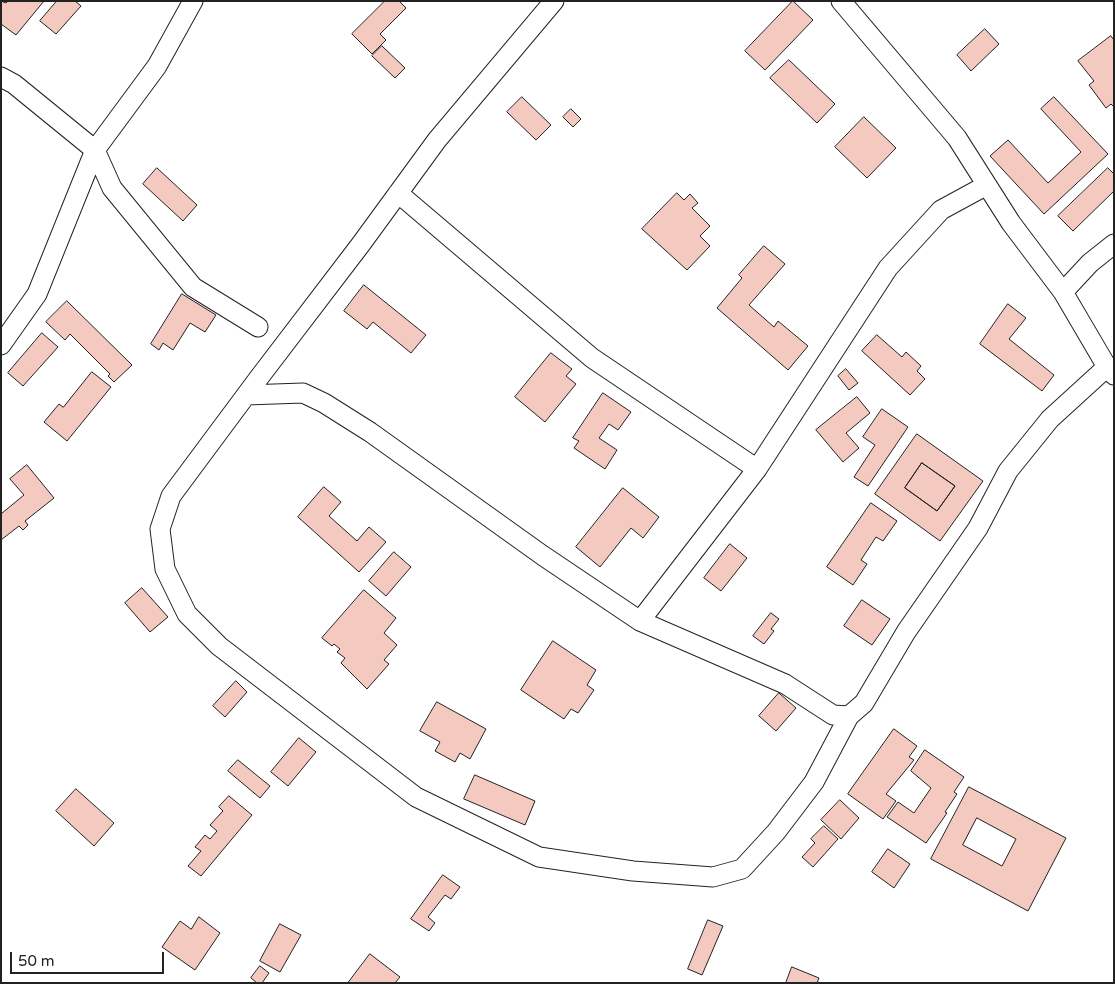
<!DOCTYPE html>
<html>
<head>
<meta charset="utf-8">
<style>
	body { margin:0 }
	#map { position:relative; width:1115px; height:984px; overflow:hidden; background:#fff; font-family:"Varela Round",sans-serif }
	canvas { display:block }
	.frame { position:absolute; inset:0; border:2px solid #222; pointer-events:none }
	.scale { position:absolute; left:10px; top:952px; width:154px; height:22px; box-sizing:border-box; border:2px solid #222; border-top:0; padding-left:6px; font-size:15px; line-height:18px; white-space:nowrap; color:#222; -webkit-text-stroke:4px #fff; paint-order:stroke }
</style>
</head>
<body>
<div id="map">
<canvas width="1115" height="984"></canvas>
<div class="frame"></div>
<div class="scale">50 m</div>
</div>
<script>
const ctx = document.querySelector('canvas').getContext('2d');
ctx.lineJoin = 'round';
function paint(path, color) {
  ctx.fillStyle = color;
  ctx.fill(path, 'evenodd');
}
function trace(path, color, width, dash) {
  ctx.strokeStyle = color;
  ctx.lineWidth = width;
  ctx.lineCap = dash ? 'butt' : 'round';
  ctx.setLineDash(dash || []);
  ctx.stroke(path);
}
const building = new Path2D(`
	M1,1L6,3L8,1H44L16,35L1,24Z
	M57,1H75L81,6L56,34L40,21Z
	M385,1H399L406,8L380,34L386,40L372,54L352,34Z
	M793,1L813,20L765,70L745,51Z
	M985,29L999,44L971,71L957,55Z
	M1111,36L1114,40V107L1111,104L1106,108L1089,85L1094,81L1078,61Z
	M382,46L405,68L395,78L372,56Z
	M789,60L835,104L817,123L770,78Z
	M522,97L551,125L536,140L507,112Z
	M1054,97L1108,154L1044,214L990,156L1008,140L1048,183L1081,152L1041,109Z
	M571,109L581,119L573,127L563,117Z
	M864,117L896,148L867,178L835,147Z
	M157,168L197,205L183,221L143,184Z
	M1108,168L1114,174V191L1073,231L1058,216Z
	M677,193L684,200L690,194L698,203L692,208L710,226L700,236L710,246L687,270L642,229Z
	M764,246L785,264L749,305L774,327L778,321L808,346L788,370L717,308L742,278L739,275Z
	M364,285L426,335L411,353L373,322L367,329L344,311Z
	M182,294L216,315L205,332L190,323L173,350L163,343L159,350L151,344Z
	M67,301L132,365L114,382L108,376L110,374L70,334L65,340L46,322Z
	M1008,304L1026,318L1009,339L1054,375L1042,391L980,344Z
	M42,333L58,347L23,386L8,373Z
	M877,335L902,357L906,352L921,366L917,371L925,379L910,395L862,351Z
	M551,353L572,369L566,376L576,384L545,422L515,397Z
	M846,369L858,383L849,390L838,376Z
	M92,372L111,387L67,441L44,422L59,404L63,407Z
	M603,393L631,412L618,430L609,424L599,438L617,450L605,469L574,448L579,441L573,438Z
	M857,397L870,413L846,433L859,448L843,462L816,430Z
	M882,409L908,427L868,486L854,477L875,445L863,437Z
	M917,434L983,481L940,541L875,494ZM922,463L955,486L937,511L905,488Z
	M922,463L955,486L937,511L905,488Z
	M27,465L54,498L25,521L28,525L23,530L19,526L1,540V514L24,495L10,479Z
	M324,487L341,502L329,516L357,541L369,527L386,542L359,572L298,517Z
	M623,488L659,517L643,538L631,528L600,567L576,547Z
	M871,503L897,521L883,541L876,537L861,560L867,564L853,585L827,567Z
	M730,544L747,558L721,591L704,578Z
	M394,552L411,567L386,596L369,581Z
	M142,588L168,617L150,632L125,603Z
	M364,590L396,618L384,633L397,645L384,660L389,664L367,689L341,663L345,658L337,652L340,649L334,644L332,646L322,638Z
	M862,600L890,619L872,645L844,626Z
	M771,613L779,619L771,629L774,631L764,644L753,636Z
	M553,641L596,670L587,685L594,690L578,713L571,709L564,719L521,690Z
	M236,681L247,692L225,717L213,706Z
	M779,693L796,708L776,731L759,716Z
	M437,702L486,729L470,759L460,753L455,762L435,751L440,742L420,731Z
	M894,729L917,746L909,757L914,760L886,794L896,801L883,819L848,794Z
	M299,738L316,752L288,786L271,772Z
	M925,750L964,777L954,792L957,794L945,812L947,813L926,843L887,817L898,802L914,813L931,788L911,771Z
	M238,760L270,786L260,798L228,771Z
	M475,775L535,801L525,825L464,799Z
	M969,787L1066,838L1028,911L931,859ZM977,818L1016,839L1002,866L963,845Z
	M76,789L114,823L94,846L56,811Z
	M229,796L252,815L201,876L188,866L201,851L195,847L205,835L210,839L217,831L210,825L223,811L219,807Z
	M840,800L859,818L841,839L821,820Z
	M824,826L838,839L813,867L802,857L815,843L811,839Z
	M888,849L910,864L894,888L872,872Z
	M443,875L460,887L451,899L445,895L428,917L435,923L429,931L411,919Z
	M199,917L220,933L195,970L162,947L180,921L191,929Z
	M708,920L723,926L702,975L688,969Z
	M280,924L301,935L280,972L260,961Z
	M370,954L400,977L395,983H348Z
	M260,966L269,973L262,983H257L251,978Z
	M792,967L819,978L817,983H786Z`);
const minor = new Path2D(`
	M554,1L437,140L361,244L258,379L171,496L160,529L165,569L187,614L219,646L416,797L539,857L633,871L713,877L742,869L776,832L814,782L849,716L864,703L906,632L978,528L1008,471L1050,419L1107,367
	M841,1L957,138L1011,223L1063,292L1107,367L1114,375
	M1,77L14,84L95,150L112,188L193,287L258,327
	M398,193L592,358L757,469
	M1063,292L1090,263L1114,244
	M1,345L37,294L95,150L157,66L193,1
	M246,395L303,393L324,403L370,432L542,555L640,621L785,684L833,715L849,716
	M640,621L757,469L888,268L941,210L987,185`);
paint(building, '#f3c9c0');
trace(building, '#222', 1);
trace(minor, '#222', 21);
trace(minor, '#fff', 19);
</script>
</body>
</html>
